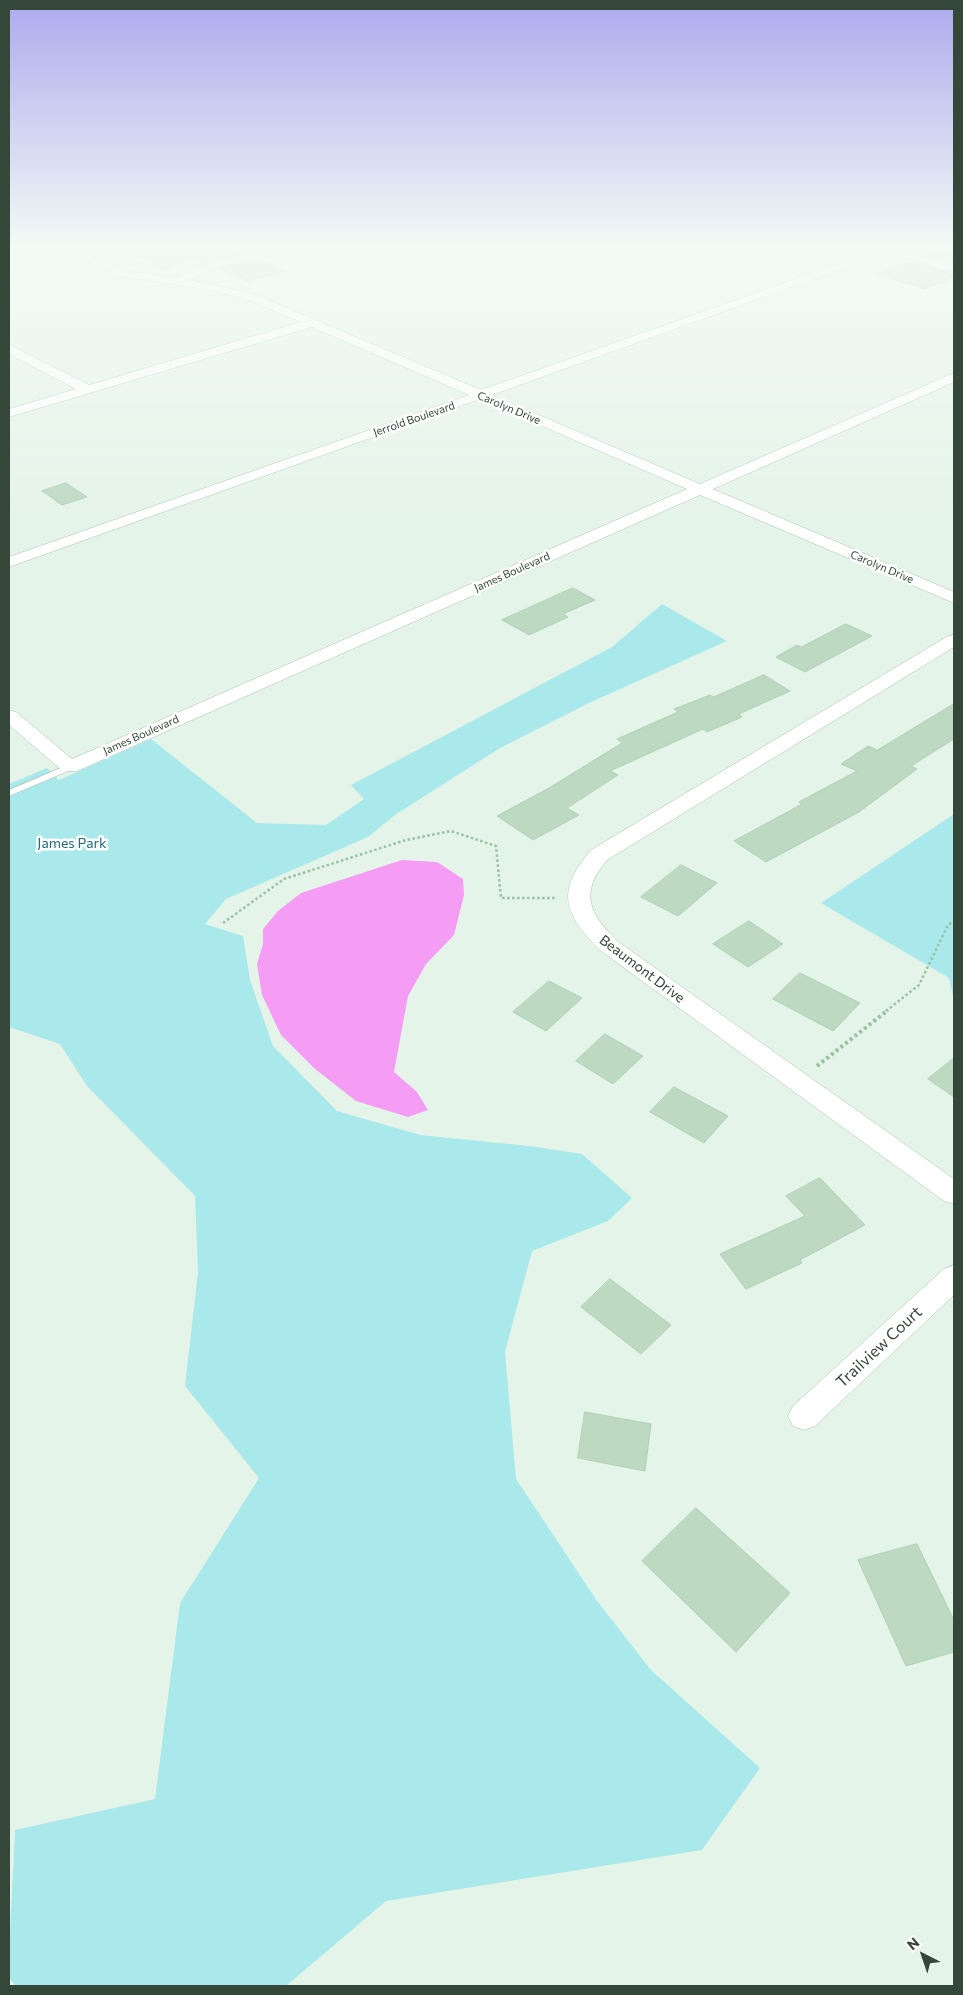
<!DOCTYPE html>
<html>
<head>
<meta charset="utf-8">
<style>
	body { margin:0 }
	#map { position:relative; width:963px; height:1995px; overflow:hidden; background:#e5f4e9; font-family:Commissioner,sans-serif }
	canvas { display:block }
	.frame { position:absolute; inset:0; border:10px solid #344738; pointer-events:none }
	.north { position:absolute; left:898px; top:1930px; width:50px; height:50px; -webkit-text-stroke:4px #fff; paint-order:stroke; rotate:319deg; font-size:14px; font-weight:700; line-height:20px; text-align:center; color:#344738 }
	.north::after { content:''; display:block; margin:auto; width:18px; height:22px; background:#344738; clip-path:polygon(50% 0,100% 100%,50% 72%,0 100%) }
</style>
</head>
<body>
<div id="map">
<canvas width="963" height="1995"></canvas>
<div class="frame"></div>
<div class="north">N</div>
</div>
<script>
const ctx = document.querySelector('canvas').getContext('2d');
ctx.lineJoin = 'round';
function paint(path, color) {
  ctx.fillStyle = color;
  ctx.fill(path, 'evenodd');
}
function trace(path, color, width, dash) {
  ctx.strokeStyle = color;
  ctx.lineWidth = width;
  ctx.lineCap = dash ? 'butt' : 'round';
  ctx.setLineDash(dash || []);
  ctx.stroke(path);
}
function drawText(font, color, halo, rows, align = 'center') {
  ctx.font = font + ' Commissioner,sans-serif';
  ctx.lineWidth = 5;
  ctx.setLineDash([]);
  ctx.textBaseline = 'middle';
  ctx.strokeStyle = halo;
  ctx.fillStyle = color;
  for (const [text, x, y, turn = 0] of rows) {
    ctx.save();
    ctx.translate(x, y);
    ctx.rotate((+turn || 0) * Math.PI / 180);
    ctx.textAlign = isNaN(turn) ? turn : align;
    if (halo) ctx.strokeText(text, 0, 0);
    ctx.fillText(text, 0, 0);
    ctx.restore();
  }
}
const green = new Path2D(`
	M662,604L727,641L589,703L500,748L395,815L368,837L226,899L205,924L243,936L250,980L273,1046L337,1111L420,1135L530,1146L582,1154L632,1198L608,1221L532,1251L505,1352L516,1479L597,1601L651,1670L760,1768L702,1850L386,1901L286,1986H15L9,1977V1954L15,1830L155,1799L180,1603L259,1478L185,1386L198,1272L195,1196L87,1086L60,1044L9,1027V784L47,768L59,780L151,739L257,823L326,825L364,799L351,785L612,647Z
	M954,814V1000L949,978L821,903Z`);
const water = new Path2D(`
	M402,860L437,862L463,879L464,895L454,935L426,964L408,996L394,1072L417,1092L428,1110L408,1117L356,1101L314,1068L281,1035L262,995L257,964L263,944V929L278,911L301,893Z`);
const building = new Path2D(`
	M115,245H227L243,253L204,263L191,258L165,269Z
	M954,247V263L929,256Z
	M257,259L286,271L248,281L219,269Z
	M912,261L954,275V277L925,289L876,274Z
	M66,483L87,497L62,505L42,491Z
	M573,588L595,600L563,614L568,617L529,635L502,620Z
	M846,624L872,636L805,672L776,657L797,645L801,647Z
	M764,675L790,691L739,714L742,717L707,732L703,729L610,771L618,775L567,808L579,815L533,840L497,816L549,788L622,743L617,739L678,712L674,709L710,695L713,697Z
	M954,704V739L911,766L917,769L859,812L766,862L734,841L802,804L799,802L857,771L841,764L868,746L877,750Z
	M681,865L717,883L678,916L641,897Z
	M749,921L783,944L748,967L713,944Z
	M800,973L860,1003L833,1031L773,999Z
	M549,981L582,998L546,1031L513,1012Z
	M605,1034L643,1056L613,1084L576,1061Z
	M954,1058V1097L928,1079Z
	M674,1087L728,1116L704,1143L650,1112Z
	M820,1178L865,1225L800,1260L802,1263L746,1289L720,1254L805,1216L786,1196Z
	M610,1279L671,1325L641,1354L581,1307Z
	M585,1412L651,1424L645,1471L578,1458Z
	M696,1508L790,1593L736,1652L642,1561Z
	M917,1544L954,1620V1652L906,1666L858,1560Z`);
const pathFar1 = new Path2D(`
	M223,923L284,879L406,840L451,831L496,846L501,898H557
	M886,1011L919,985L948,925L954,921`);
const path = new Path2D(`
	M817,1066L888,1010`);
const service = new Path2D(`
	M70,764L73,765V769L9,796V790Z`);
const minor = new Path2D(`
	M52,245H67L127,271L176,278L198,267L279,245H298L206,271L189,280L254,294L481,390L892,245H908L492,395L700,484L954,373V382L713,489L954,592V603L700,495L77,771H63L9,725V710L16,712L72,759L687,489L480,399L9,567V557L469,395L312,327L9,417V409L76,389L9,354V345L89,385L301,322L246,299L211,290L120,276Z
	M954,635V647L607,860C579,893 589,913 617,941L954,1179V1204L944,1201L601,951C564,914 555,892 591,850L948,636Z
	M954,1265V1295L815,1426L804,1430L793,1426L788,1416L793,1406L944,1269Z`);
const tertiary = new Path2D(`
	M868,245H888L954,265V273Z`);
const farStreetnames = [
	["Carolyn Drive",509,408,23],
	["Jerrold Boulevard",414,419,-19],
	["Carolyn Drive",882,567,23],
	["James Boulevard",512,572,-24],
	["James Boulevard",141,735,-24]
];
const parkNames = [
	["James Park",72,843]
];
const streetNames = [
	["Beaumont Drive",642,969,37]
];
const nearStreetnames = [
	["Trailview Court",879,1347,-43]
];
paint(green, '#aae9eb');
paint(water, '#f59cf5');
paint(building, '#bdd9c2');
trace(building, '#acd1b4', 1);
trace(service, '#a7c0ad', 1);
trace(minor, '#a7c0ad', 1);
trace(tertiary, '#a7c0ad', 1);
trace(pathFar1, '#97c3a1', 2.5, [2.5, 2.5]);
trace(path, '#97c3a1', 4, [3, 3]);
paint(service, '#fff');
paint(minor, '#fff');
paint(tertiary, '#fff');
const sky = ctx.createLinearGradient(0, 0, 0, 525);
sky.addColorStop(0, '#adaaed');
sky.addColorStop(0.47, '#f3faf5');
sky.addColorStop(1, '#f3faf500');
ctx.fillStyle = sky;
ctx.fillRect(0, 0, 963, 525);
drawText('11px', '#344738', '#fff', farStreetnames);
drawText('14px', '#236a7d', '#fff', parkNames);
drawText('14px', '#344738', '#fff', streetNames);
drawText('16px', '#344738', '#fff', nearStreetnames);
</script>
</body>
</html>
